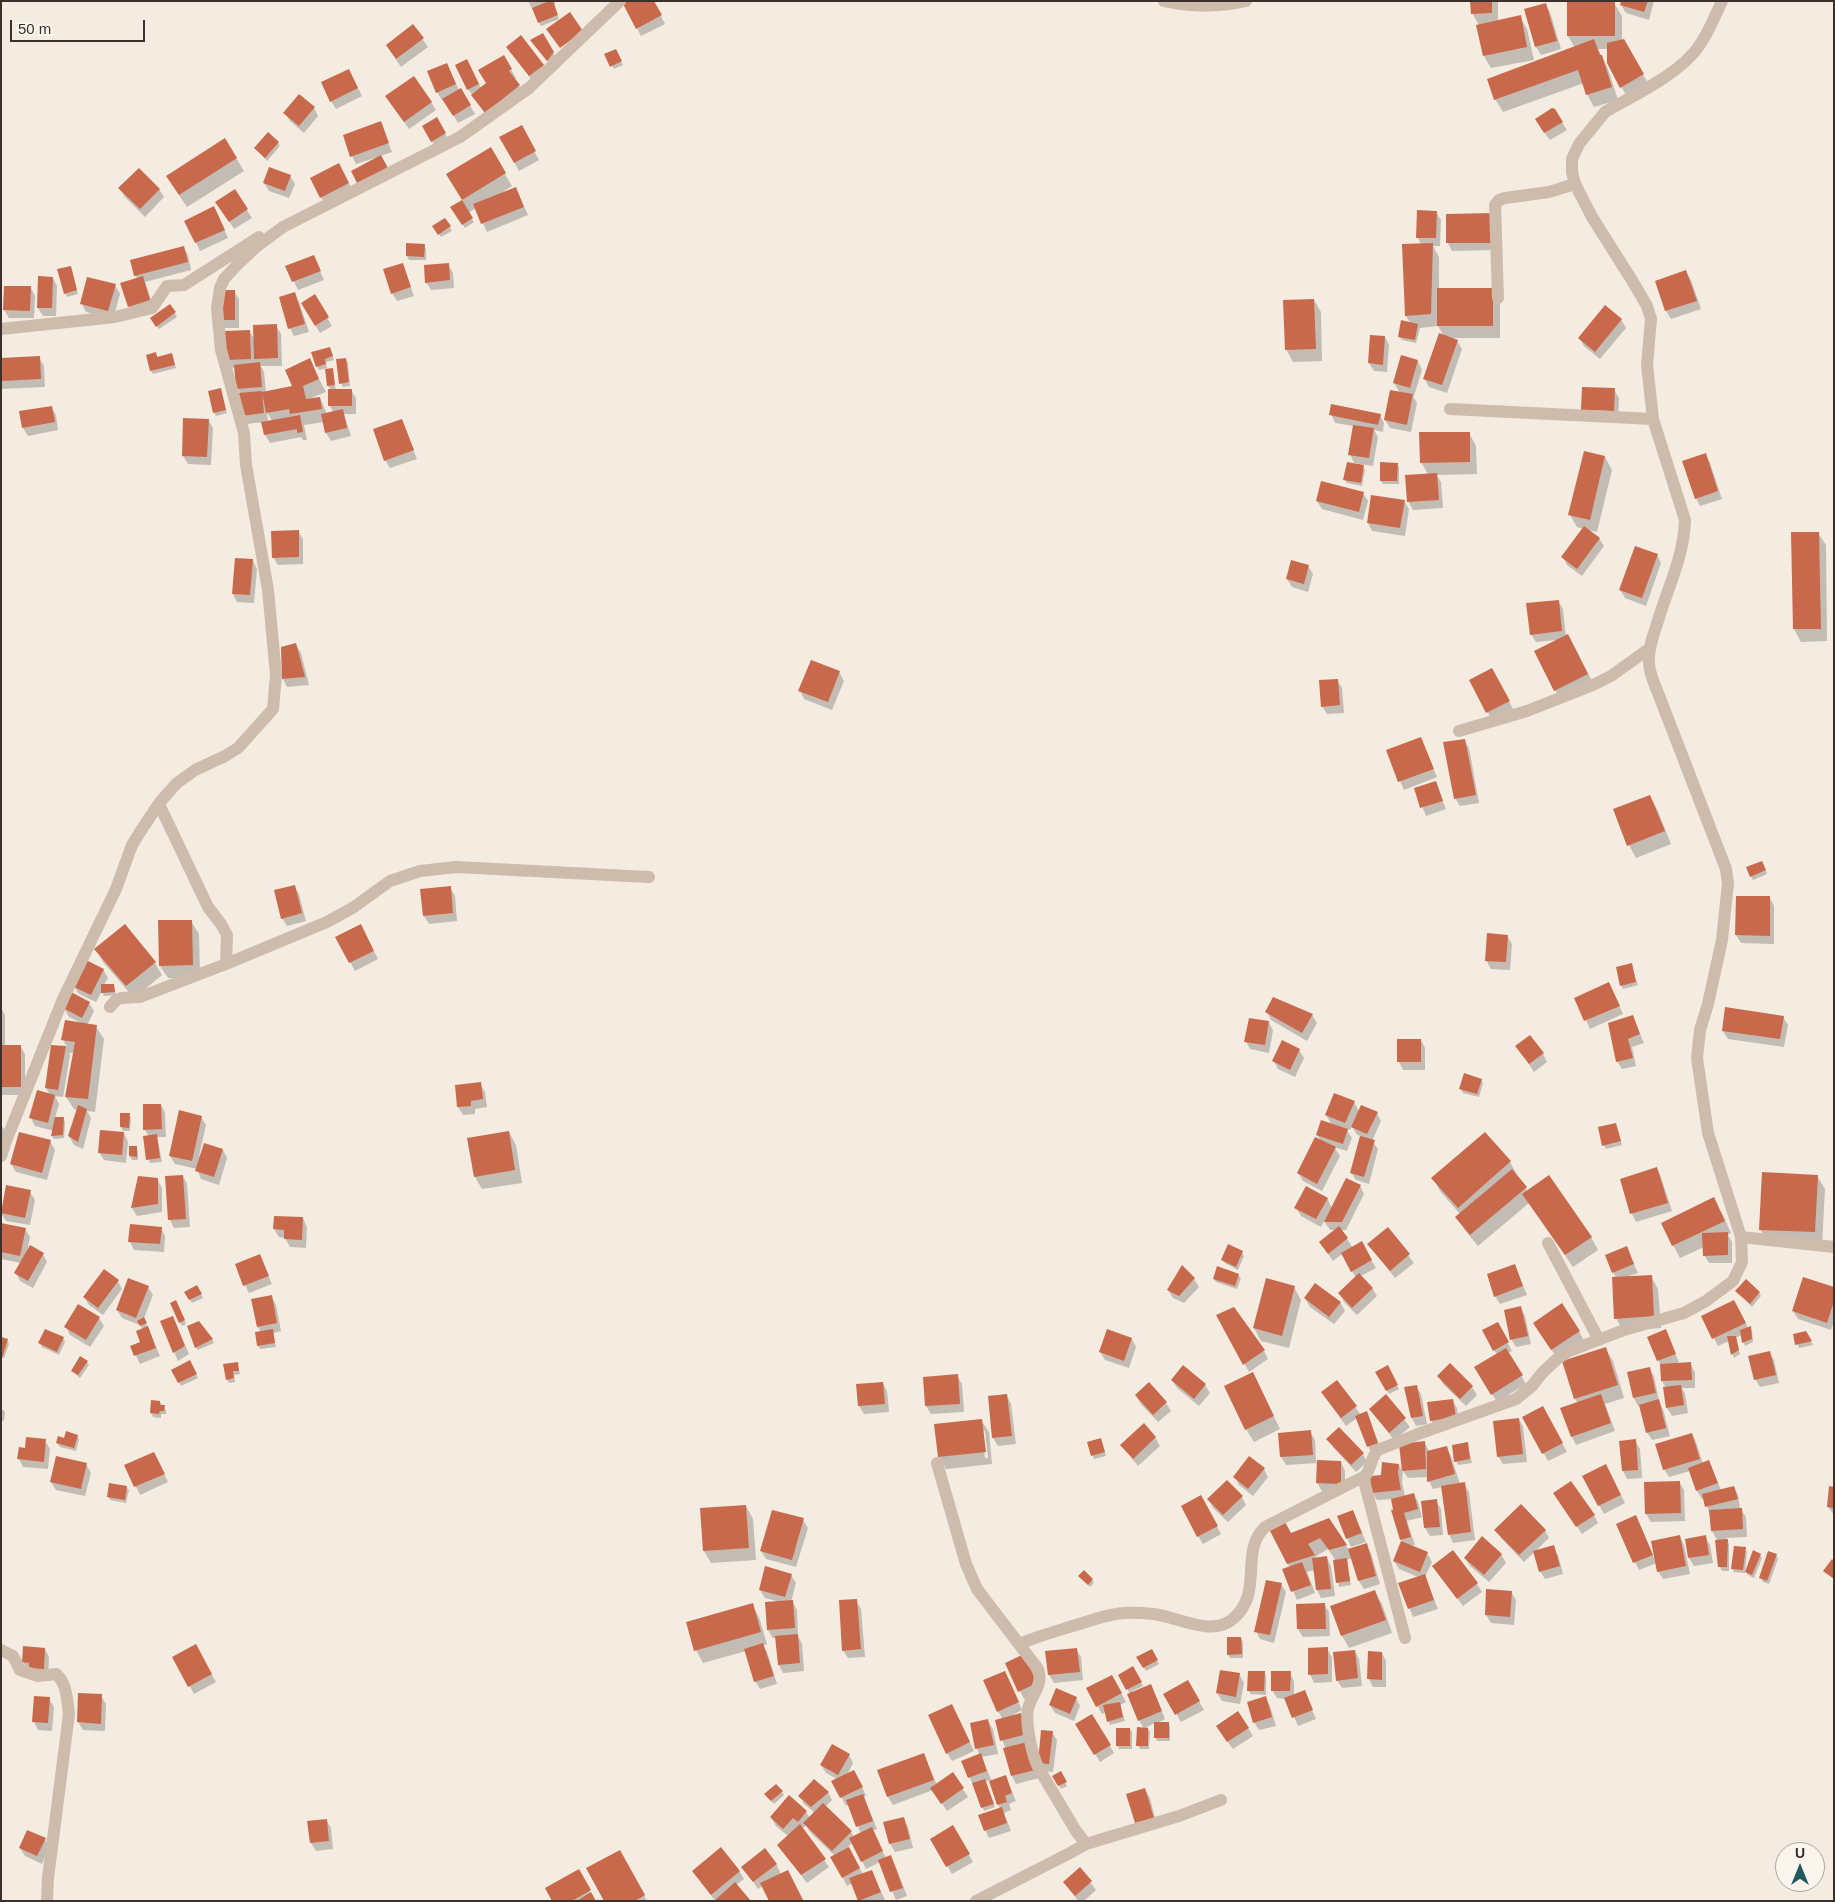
<!DOCTYPE html>
<html>
<head>
<meta charset="utf-8">
<style>
	body { margin:0 }
	#map { position:relative; width:1835px; height:1902px; overflow:hidden; background:#f4ebe1; font-family:Helvetica,sans-serif }
	canvas { display:block }
	.frame { position:absolute; inset:0; border:2px solid #3b302b; pointer-events:none }
	.north { position:absolute; left:1775px; top:1842px; width:50px; height:50px; box-sizing:border-box; background:#fbf5ee; border:1px solid #aea6a0; border-radius:50%; rotate:0deg; font-size:14px; font-weight:700; line-height:20px; text-align:center; color:#3b302b }
	.north::after { content:''; display:block; margin:auto; width:18px; height:22px; background:#1f5a5e; clip-path:polygon(50% 0,100% 100%,50% 72%,0 100%) }
	.scale { position:absolute; left:10px; top:20px; width:135px; height:22px; box-sizing:border-box; border:2px solid #3b302b; border-top:0; padding-left:6px; font-size:15px; line-height:18px; white-space:nowrap; color:#3b302b; -webkit-text-stroke:4px #fbf5ee; paint-order:stroke }
</style>
</head>
<body>
<div id="map">
<canvas width="1835" height="1902"></canvas>
<div class="frame"></div>
<div class="north">U</div>
<div class="scale">50 m</div>
</div>
<script>
const ctx = document.querySelector('canvas').getContext('2d');
ctx.lineJoin = 'round';
function paint(path, color) {
  ctx.fillStyle = color;
  ctx.fill(path, 'evenodd');
}
function trace(path, color, width, dash) {
  ctx.strokeStyle = color;
  ctx.lineWidth = width;
  ctx.lineCap = dash ? 'butt' : 'round';
  ctx.setLineDash(dash || []);
  ctx.stroke(path);
}
const shadow = new Path2D(`
	M528,1H555V8L559,19L541,26Z
	M653,1L665,24L641,36L637,28Z
	M1472,1H1498V21L1520,17L1527,29L1534,60L1491,68L1484,56L1479,25L1472,13Z
	M1569,1H1598V3H1614L1622,16V41H1623L1648,83L1626,95L1608,63V49H1598L1608,69L1618,100L1594,107L1587,94L1584,83L1503,112L1495,99L1575,48L1568,36Z
	M1622,1H1654L1649,20L1626,13L1621,5Z
	M1545,4L1550,12L1561,49L1541,55L1536,47L1526,10Z
	M413,26L428,47L401,67L387,46Z
	M542,35L555,56L549,63L531,41Z
	M508,48L543,65L548,73L535,84Z
	M615,50L623,65L614,69L606,55Z
	M503,57L516,78L514,79L524,94L490,120L468,89L471,68L481,88L487,84Z
	M447,64L459,90H461L475,114L458,123L444,99L442,100L437,92Z
	M353,78L362,96L336,109L331,101Z
	M431,102L436,110L409,129L391,104Z
	M314,108L318,116L304,133L290,121L285,113Z
	M1554,110L1567,130L1550,140L1541,128Z
	M436,119L447,137L434,145L424,126Z
	M380,123L392,152L380,156L378,158V157L356,164L352,156Z
	M521,127L539,160L519,171L501,138Z
	M225,140L244,171L187,207L175,189Z
	M278,143L280,146L267,161L255,148Z
	M490,149L512,186L501,193L516,189L528,215L487,232L476,208L468,213L474,222L465,228L452,208L463,200L448,174Z
	M343,173L353,191L325,205L321,197Z
	M290,176L295,184L289,198L269,191L264,183Z
	M120,189H159L164,197L145,217L125,197Z
	M235,191L252,218L234,229L222,210Z
	M1436,212L1441,220L1440,246H1433L1439,257V289L1500,302V338H1451L1457,341L1462,349L1447,393L1429,387L1424,378L1444,336L1438,326L1420,328L1416,343L1402,340L1399,336L1411,324L1406,316L1421,245L1418,238Z
	M1494,214L1499,250L1452,251L1448,243Z
	M218,216L228,238L200,251L186,221Z
	M445,219L452,231L441,237L434,226Z
	M424,245L426,249V260H409L407,256Z
	M183,247L188,255L191,270L145,282L154,308L134,315L129,306L137,278L135,275Z
	M313,256L324,280L298,290L287,266Z
	M402,264L414,296L397,301L392,293Z
	M448,265L453,273L454,288L431,290L426,282Z
	M72,271L78,294L67,297L65,293Z
	M1686,272L1691,280L1701,309L1671,319L1666,311L1656,282Z
	M53,278L57,286L56,316H43L38,308Z
	M115,285L120,294L113,319L86,312L82,304Z
	M31,288L35,296L34,318H9L4,310Z
	M234,291L239,299V328H225L221,319Z
	M294,294L299,302L309,332L294,336L290,328Z
	M314,296L332,326L320,333L302,303Z
	M1314,300L1321,312L1322,361L1293,362L1286,349Z
	M170,305L177,317L159,329L152,318Z
	M1621,319L1626,328L1600,359L1584,346L1579,338Z
	M276,326L281,334L282,366H261L264,372L266,393L294,387L309,360L326,392L309,399L320,398L327,414L334,413L329,405L331,390L328,386L326,370H332L336,390H351L356,398V414H344L351,436L331,441L326,433L324,422L304,425L307,440H303L301,437L270,443L265,435L263,422L247,424L241,394L237,389L235,367L232,368L227,359L249,331L255,340ZM267,412L272,421L268,422Z
	M1385,337L1389,345L1387,372L1374,371L1369,363Z
	M330,348L334,360L326,362L327,368L319,370L317,366Z
	M156,354L158,358H173L176,368L153,374L151,371Z
	M39,358L44,366L45,387L1,389V360Z
	M346,359L348,363L350,386L343,387L341,383Z
	M1418,361L1422,370L1414,396L1412,395L1417,403L1411,432L1390,428L1385,420L1400,393L1394,383Z
	M1583,389L1614,390L1619,398L1618,419Z
	M220,390L227,413L216,416L214,412Z
	M51,407L56,415L58,430L28,436L23,428Z
	M1331,414L1380,415L1384,423L1383,432L1374,430L1378,437L1373,466L1354,463L1350,454L1354,426L1335,423Z
	M208,420L213,428L211,465L188,464L183,456Z
	M401,420L417,459L390,468L385,460Z
	M1469,433L1476,446L1477,474L1437,475L1441,482L1443,508L1413,510L1408,501L1428,474L1421,462Z
	M1705,455L1710,463L1722,499L1700,506L1696,498Z
	M1605,457L1612,470L1597,532L1588,530L1599,538L1604,546L1582,576L1567,565L1563,557L1583,529L1577,527L1570,515Z
	M1397,464L1399,468V484H1383L1381,481Z
	M1363,467L1365,470L1362,486L1347,483L1345,480Z
	M1322,482L1363,493L1368,501L1363,520L1322,509L1317,501Z
	M1404,501L1409,509L1405,536L1372,531L1368,523Z
	M298,531L303,539V564L278,565L273,557Z
	M1793,533H1818L1826,545L1827,641L1801,642L1794,629Z
	M1657,555L1661,563L1646,606L1625,598L1620,590Z
	M253,561L257,569L254,603L237,602L233,594Z
	M1308,566L1313,574L1308,592L1292,587L1287,579Z
	M1558,601L1563,609L1566,637L1568,636L1575,648L1595,687L1562,703L1535,651L1558,640L1536,642L1531,634Z
	M296,645L301,653L309,685L287,687L283,679Z
	M839,672L844,681L832,710L804,699L800,691Z
	M1496,677L1513,709L1492,720L1470,680Z
	M1337,680L1342,688L1344,713L1327,714L1322,706Z
	M1420,738L1437,777L1404,790L1387,751Z
	M1464,740L1469,748L1479,803L1460,806L1455,798Z
	M1435,782L1446,809L1426,816L1415,789Z
	M1650,796L1657,809L1671,844L1636,858L1629,845Z
	M1764,866L1767,874L1753,880L1751,876Z
	M294,886L299,894L306,921L287,926L282,918Z
	M450,888L455,896L457,921L429,924L424,916L422,890Z
	M1737,897L1770,898L1774,906V944L1741,943L1736,935Z
	M191,921L199,934L200,978H168L160,966Z
	M365,934L378,959L355,971L337,937Z
	M1507,936L1512,944L1510,970L1491,969L1486,960Z
	M96,949L155,963L162,975L134,998L103,962Z
	M1631,965L1638,985L1623,989L1621,985Z
	M103,969L108,978L104,985H114L116,995L104,996L102,991L96,1002L79,994L74,986Z
	M1613,992L1623,1014L1590,1029L1576,998Z
	M89,1003L94,1011L87,1025L96,1027L104,1039L95,1112L87,1111L91,1118L83,1149L74,1145L69,1136L77,1110L74,1109L66,1097L74,1053H69L70,1055L63,1097L55,1096L59,1104L55,1118H63L65,1122L64,1138L54,1139L52,1136L54,1131L35,1126L31,1118L50,1095L46,1088L52,1046L67,1047L63,1040L83,1024L69,1017L64,1008Z
	M1,1008L5,1015V1046H20L25,1054V1095H1Z
	M1267,1012L1312,1015L1317,1023L1307,1041L1271,1020Z
	M1632,1016L1644,1043L1632,1047L1636,1066L1622,1069L1617,1061Z
	M1783,1017L1788,1025L1784,1047L1728,1039L1723,1031Z
	M1269,1022L1273,1031L1269,1053L1250,1049L1246,1041Z
	M1421,1040L1425,1048V1070H1403L1399,1062Z
	M1517,1046L1543,1054L1547,1062L1534,1072Z
	M1299,1050L1304,1058L1295,1077L1278,1069L1274,1061Z
	M1481,1080L1483,1083L1479,1097L1463,1093L1461,1089Z
	M480,1084L485,1092L487,1107L475,1109V1114L463,1115L458,1107Z
	M1354,1102L1359,1111L1377,1113L1381,1121L1372,1141L1378,1149L1369,1184L1356,1180L1351,1172L1361,1136L1357,1135L1352,1126L1350,1130L1346,1129L1352,1138L1347,1151L1334,1147L1340,1156L1322,1191L1303,1181L1298,1173L1321,1141L1317,1135L1332,1125L1326,1115Z
	M161,1105L165,1113L166,1137H157L162,1162L150,1163L144,1137H149L145,1130Z
	M122,1114L129,1115L131,1118L130,1131H123L121,1127Z
	M201,1117L206,1125L199,1156H201L205,1145L223,1150L227,1158L219,1185L201,1179L197,1169L175,1164L170,1156Z
	M1,1125L4,1129L1,1156Z
	M1616,1125L1622,1145L1606,1149L1604,1145Z
	M509,1132L516,1145L522,1183L482,1189L475,1177Z
	M124,1133L128,1142L126,1163L104,1160L99,1152Z
	M1485,1134L1510,1162L1517,1175L1516,1176L1528,1191L1591,1237L1598,1250L1573,1267L1529,1203L1478,1246L1464,1229L1457,1217L1460,1214L1440,1191L1433,1178Z
	M50,1141L55,1150L47,1180L16,1172L11,1164Z
	M136,1147L138,1151V1160H132L130,1156Z
	M1657,1169L1661,1177L1672,1211L1636,1222L1632,1214L1621,1180Z
	M183,1176L187,1184L190,1227L174,1228L170,1220Z
	M1817,1176L1825,1189L1822,1245L1767,1242L1760,1229Z
	M157,1179L162,1188V1212L137,1216L132,1208Z
	M1360,1186L1364,1194L1346,1230H1341L1353,1248L1361,1243L1376,1268L1361,1276L1372,1288L1377,1296L1357,1315L1344,1302L1340,1294L1356,1278L1342,1254L1333,1261L1320,1242L1337,1230H1330L1324,1221L1321,1227L1301,1216L1296,1208L1327,1198L1332,1208Z
	M30,1192L35,1200L30,1225L6,1221L1,1213Z
	M1721,1211L1731,1233L1728,1235L1732,1242V1263H1709L1704,1255V1247L1680,1258L1662,1224Z
	M275,1217L303,1218L307,1227L306,1248L290,1247L285,1238L279,1237L274,1229Z
	M1,1224L25,1229L30,1237L27,1252L43,1254L47,1262L33,1288L20,1281L16,1273L21,1263L1,1259Z
	M161,1228L165,1236L164,1252L134,1250L130,1242Z
	M1388,1229L1414,1263L1395,1278L1369,1245Z
	M1626,1247L1638,1273L1626,1277L1651,1276L1658,1289L1661,1328L1623,1331L1616,1318V1278L1613,1272Z
	M1242,1252L1244,1256L1238,1270L1225,1263L1223,1260Z
	M259,1255L272,1284L249,1293L245,1285Z
	M1515,1266L1527,1295L1500,1304L1495,1296Z
	M1238,1275L1241,1278L1237,1289L1216,1282L1214,1279Z
	M1194,1279L1199,1287L1184,1303L1173,1298L1168,1290Z
	M118,1281L122,1289L103,1315L89,1305L84,1297Z
	M148,1287L153,1295L144,1318L160,1356L140,1364L132,1347L142,1343L143,1329L140,1325L122,1318L117,1310Z
	M197,1287L203,1298L192,1303L186,1292Z
	M1294,1287L1301,1300L1289,1348L1261,1341L1254,1328Z
	M1834,1288V1322L1831,1330L1798,1319L1793,1311Z
	M1737,1291L1759,1293L1761,1296L1752,1307Z
	M271,1296L276,1305L281,1331L273,1333L276,1347L260,1349L258,1345L261,1332L258,1327Z
	M1305,1298L1340,1302L1345,1311L1334,1324L1310,1307Z
	M178,1305L186,1324L182,1326L180,1322Z
	M1562,1305L1584,1340L1557,1358L1539,1331Z
	M1521,1308L1525,1316L1531,1344L1516,1347L1511,1339Z
	M1739,1310L1748,1328L1750,1327L1752,1331L1753,1342L1745,1346L1742,1335L1735,1338L1740,1354L1734,1358L1729,1341L1718,1346L1703,1317Z
	M1218,1315L1264,1351L1268,1359L1249,1372Z
	M99,1318L104,1326L90,1347L70,1335L66,1327Z
	M161,1322L177,1326L189,1354L178,1361Z
	M1497,1324L1512,1351L1508,1353L1526,1384L1497,1402L1476,1368L1497,1355L1484,1331Z
	M1665,1331L1679,1362L1674,1364H1690L1695,1372V1388H1682L1685,1394L1688,1413L1672,1416L1667,1408L1664,1388H1666L1662,1381L1661,1366L1649,1338Z
	M1806,1332L1813,1345L1799,1348L1794,1335Z
	M63,1338L65,1342L59,1355L42,1347L40,1343Z
	M212,1339L214,1343L198,1350L196,1347Z
	M1132,1339L1136,1347L1129,1368L1105,1360L1100,1352Z
	M7,1340L9,1344L4,1358L1,1357Z
	M1605,1348L1613,1361L1624,1398L1605,1404L1615,1431L1576,1445L1572,1437L1578,1403L1575,1399Z
	M1769,1352L1774,1360L1779,1383L1760,1387L1755,1379Z
	M87,1362L89,1365L80,1378L72,1371Z
	M190,1362L198,1378L181,1386L173,1370Z
	M237,1363L240,1374L234,1375L235,1382L229,1383L227,1379Z
	M1387,1367L1399,1389L1389,1394L1377,1373Z
	M1649,1368L1654,1376L1659,1401L1663,1409L1670,1436L1652,1440L1647,1432L1640,1405L1638,1406L1634,1398Z
	M1253,1374L1280,1429L1254,1442L1246,1429Z
	M957,1376L962,1384L964,1412L931,1414L926,1406L924,1378Z
	M1439,1376L1472,1387L1477,1395L1466,1406L1443,1384Z
	M1172,1380L1205,1385L1210,1393L1199,1406L1177,1388Z
	M1337,1382L1361,1415L1366,1413L1382,1451L1372,1455L1357,1418L1346,1426L1327,1400L1323,1392Z
	M883,1383L887,1391L889,1412L864,1414L859,1406Z
	M1416,1386L1421,1394L1427,1424L1416,1426L1412,1418Z
	M1007,1396L1011,1404L1016,1444L998,1446L993,1438Z
	M1136,1396L1166,1403L1171,1411L1158,1422L1141,1404Z
	M1386,1396L1410,1427L1394,1440L1371,1409Z
	M1452,1400L1457,1408L1459,1425L1436,1428L1431,1420Z
	M160,1402L166,1410V1414H161V1418L153,1417L151,1413Z
	M1542,1407L1567,1452L1548,1461L1524,1417Z
	M1,1408L5,1412L4,1421L1,1420Z
	M1519,1419L1523,1427L1527,1462L1503,1464L1498,1456Z
	M981,1420L989,1432L992,1464L946,1469L939,1456ZM982,1431H985L988,1458H985Z
	M1310,1432L1315,1440L1316,1462H1341L1345,1471V1492L1322,1491L1317,1483L1318,1463L1286,1465L1281,1457L1280,1434Z
	M1692,1434L1696,1442L1703,1464L1709,1462L1721,1490L1734,1487L1738,1495L1740,1508L1746,1517L1747,1537L1726,1538L1729,1544V1571H1722L1720,1567L1718,1541L1712,1531L1710,1514L1704,1498L1702,1499L1697,1491L1690,1471L1669,1477L1664,1469Z
	M77,1436L79,1439L76,1451L60,1447L57,1443Z
	M1155,1437L1160,1446L1138,1466L1122,1445Z
	M1328,1439L1363,1454L1367,1462L1356,1472L1333,1447Z
	M1101,1440L1106,1456L1094,1459L1088,1443Z
	M45,1441L50,1449L48,1469L23,1467L19,1459L26,1449Z
	M1635,1441L1640,1449L1642,1478L1627,1479L1623,1471L1621,1442Z
	M1425,1443L1429,1451L1446,1447L1451,1456L1460,1484H1464L1469,1492L1475,1540L1453,1543L1449,1534L1442,1487L1433,1489L1429,1481V1477L1408,1478L1403,1471L1402,1482L1405,1497L1414,1494L1418,1502L1422,1517L1407,1521L1415,1545L1410,1546L1427,1553L1432,1562L1425,1577L1438,1609L1413,1617L1400,1584L1418,1577L1399,1569L1394,1561L1402,1542L1393,1511L1395,1510L1392,1499L1377,1500L1372,1492L1382,1476L1399,1465L1403,1473L1400,1445Z
	M1467,1443L1472,1463L1458,1465L1456,1461Z
	M158,1461L168,1482L140,1495L126,1466Z
	M86,1464L91,1473L85,1496L56,1490L51,1482Z
	M1264,1469L1268,1477L1253,1496L1239,1485L1235,1477Z
	M1610,1474L1625,1503L1604,1514L1584,1477Z
	M1679,1482L1684,1490L1685,1521L1651,1522L1646,1514Z
	M126,1487L129,1490L126,1503L110,1500L108,1496Z
	M1834,1488V1515L1828,1507Z
	M1201,1497L1221,1534L1203,1544L1198,1536Z
	M1242,1497L1246,1505L1228,1522L1213,1508L1209,1500Z
	M1436,1501L1441,1509L1443,1535L1430,1536L1425,1528L1423,1502Z
	M1559,1501L1594,1515L1598,1523L1582,1534Z
	M746,1506L753,1519L756,1560L711,1563L704,1551Z
	M1353,1512L1366,1542L1351,1547L1339,1517Z
	M1329,1519L1349,1550L1366,1545L1371,1553L1380,1584L1364,1589L1359,1581L1352,1558L1346,1560L1351,1585L1339,1587L1334,1561H1336L1328,1549L1315,1557L1316,1559L1327,1558L1331,1566L1335,1596L1321,1598L1317,1590L1315,1570L1307,1572L1315,1593L1297,1600L1284,1570L1290,1568L1270,1528L1291,1534Z
	M803,1520L808,1528L796,1567L766,1559L761,1551Z
	M1640,1525L1655,1560L1680,1537L1684,1545L1690,1574L1663,1579L1658,1571L1657,1563L1639,1570L1635,1562Z
	M1496,1530H1545L1549,1538L1524,1562L1501,1538Z
	M1705,1537L1710,1545L1713,1563L1694,1566L1689,1558Z
	M1553,1547L1558,1555L1563,1574L1545,1579L1540,1571Z
	M1745,1549L1747,1552L1745,1573L1734,1572L1732,1568Z
	M1501,1554L1506,1563L1489,1582L1470,1566L1465,1558Z
	M1760,1555L1762,1558L1754,1578L1748,1575L1746,1572Z
	M1776,1555L1778,1559L1769,1584L1763,1582L1761,1578Z
	M1433,1566L1477,1584L1482,1592L1463,1606Z
	M791,1575L796,1583L791,1602L792,1601L797,1610L798,1636L802,1644L804,1671L783,1673L779,1665L777,1638H773L768,1630L766,1603L780,1602L765,1598L760,1590Z
	M1080,1576L1092,1580L1094,1583L1090,1587Z
	M1281,1584L1286,1592L1274,1643L1260,1639L1256,1631Z
	M1487,1590L1511,1592L1516,1600L1514,1625L1491,1623L1486,1615Z
	M1375,1592L1382,1604L1392,1633L1349,1648L1342,1636L1332,1607Z
	M856,1601L861,1609L865,1657L848,1658L843,1650Z
	M1324,1604L1329,1612L1330,1636L1303,1637L1298,1629V1605Z
	M752,1605L759,1617L767,1644L763,1646L767,1652L777,1684L760,1689L755,1681L746,1651L703,1663L696,1650Z
	M1241,1638L1243,1642V1658H1230L1228,1654Z
	M45,1649L49,1657L48,1677L28,1670L23,1662Z
	M1076,1649L1081,1657L1083,1680L1054,1683L1049,1675L1046,1653Z
	M1327,1649L1332,1657V1682L1314,1683L1310,1674Z
	M1151,1650L1159,1664L1146,1671L1138,1658Z
	M1355,1651L1359,1659L1362,1686L1342,1688L1337,1680Z
	M1382,1653L1386,1661V1687H1373L1369,1679Z
	M200,1654L216,1682L194,1694L174,1657Z
	M1007,1663L1041,1692L1024,1699Z
	M1133,1668L1143,1686L1132,1691L1133,1693L1155,1694L1165,1719L1157,1723H1168L1170,1726V1741H1157L1155,1737V1723L1147,1727L1150,1732L1149,1749H1140L1138,1745L1144,1729L1139,1720L1130,1694L1120,1675Z
	M1264,1672L1266,1676V1695L1251,1694L1249,1691Z
	M1290,1673L1294,1681V1696L1304,1692L1316,1719L1298,1726L1286,1699L1277,1698L1272,1690Z
	M1239,1674L1244,1683L1240,1704L1222,1701L1217,1693Z
	M1112,1676L1126,1702L1120,1705L1125,1721L1110,1725L1106,1712L1102,1714L1088,1689Z
	M1009,1680L1022,1710L1011,1716V1717L1020,1715L1039,1778L1016,1784L1012,1776L1006,1749L1002,1740L1003,1720L998,1711Z
	M1188,1682L1204,1710L1181,1722L1165,1694Z
	M79,1695L101,1696L106,1704L105,1731L83,1730L78,1722Z
	M1076,1698L1080,1706L1074,1721L1055,1713L1050,1705Z
	M1266,1698L1270,1706L1276,1726L1259,1730L1254,1722Z
	M49,1699L54,1707L52,1731L38,1730L34,1722Z
	M956,1713L974,1751L952,1761L947,1753Z
	M1092,1716L1114,1753L1100,1762L1077,1724Z
	M988,1721L993,1729L998,1754L981,1757L992,1781L1006,1777L1016,1801L1009,1804L1011,1810L1004,1813L1011,1831L989,1838L985,1830L1000,1809L990,1780L985,1782L995,1807L984,1811L963,1761L980,1755L977,1749L971,1724Z
	M1248,1728L1253,1736L1233,1749L1222,1734Z
	M1130,1729L1132,1732V1749H1119L1117,1745Z
	M1052,1732L1057,1740L1053,1772L1044,1771L1039,1762Z
	M849,1755L853,1763L847,1775L859,1780L866,1796L864,1797L877,1829L872,1831L886,1858L890,1857L895,1865L907,1896L896,1900L880,1862L866,1869L853,1842L848,1847L863,1874L871,1871L885,1900L859,1901L852,1883L847,1886L843,1878L835,1856L810,1832L806,1825L802,1829L829,1867L807,1883L778,1845L788,1836L776,1826L771,1817L806,1812L810,1818L815,1813L804,1804L800,1796L828,1792L832,1800L825,1807L851,1832L854,1837L861,1834L849,1804L846,1806L833,1781L837,1779L826,1773L821,1765Z
	M924,1755L937,1785L953,1774L968,1797L947,1811L933,1790L893,1805L888,1797L879,1771Z
	M1060,1773L1067,1786L1061,1789L1054,1776Z
	M1145,1790L1150,1798L1157,1826L1141,1831Z
	M782,1792L784,1795L774,1804L768,1798Z
	M903,1818L908,1827L913,1848L895,1852L890,1844L885,1823Z
	M326,1820L331,1828L333,1849L316,1851L311,1843Z
	M953,1827L973,1862L952,1874L932,1840Z
	M45,1839L49,1848L42,1864L25,1856L20,1848Z
	M627,1864L647,1901H606Z
	M776,1864L781,1874L792,1879L803,1901H770L763,1886L758,1889L743,1867Z
	M1080,1869L1096,1890L1084,1901H1078L1065,1883Z
	M578,1871L595,1901H554Z
	M693,1871H739L744,1879L715,1901Z`);
const building = new Path2D(`
	M549,1H553L558,15L538,23L532,8Z
	M624,1H654L662,15L636,29L622,2Z
	M1470,1H1492V13L1471,14Z
	M1621,1H1648L1644,12L1620,5Z
	M1567,2H1615V36H1567Z
	M1546,3L1557,41L1535,47L1524,9Z
	M570,12L583,31L560,48L546,29Z
	M1521,15L1527,47L1483,56L1476,25Z
	M413,24L424,38L396,59L386,45Z
	M543,33L554,52L547,61L530,40Z
	M521,35L544,65L529,76L506,47Z
	M1594,39L1600,55H1602L1612,87L1586,95L1578,70L1494,100L1487,79Z
	M1624,39L1644,74L1620,88L1607,63V43Z
	M616,49L622,61L610,67L604,54Z
	M504,55L512,69L509,71L520,85L485,113L471,95L486,83L478,70Z
	M467,59L479,84L467,90L455,65Z
	M447,63L456,84L436,93L427,71Z
	M349,69L358,88L330,102L321,82Z
	M414,76L432,102L404,122L385,96Z
	M461,88L471,105L453,116L442,99Z
	M299,94L315,107L299,126L283,113Z
	M1552,108L1555,109L1563,122L1544,133L1535,119Z
	M437,117L446,133L431,142L422,126Z
	M381,121L389,143L350,157L343,135Z
	M522,125L536,151L514,163L499,137Z
	M268,132L279,142L265,158L254,148Z
	M225,138L237,158L179,195L166,176Z
	M491,147L506,173L462,200L446,174Z
	M381,155L388,168L357,183L351,171Z
	M339,163L349,183L320,198L310,178Z
	M269,167L291,175L285,191L263,183Z
	M139,168L160,189L140,209L118,188Z
	M516,187L524,207L481,224L473,204Z
	M235,189L248,209L229,222L215,202Z
	M462,200L473,218L462,225L450,207Z
	M214,206L225,230L195,243L184,221Z
	M1417,210L1437,211L1436,238H1416Z
	M1495,213V243H1446V214Z
	M445,218L451,226L438,235L432,226Z
	M406,243L425,244L424,257L406,256Z
	M1433,243L1431,314L1405,316L1402,244Z
	M184,246L188,262L134,276L130,260Z
	M314,255L321,271L292,282L285,266Z
	M403,263L411,287L391,294L383,269Z
	M449,263L450,280L425,283L424,265Z
	M71,266L77,290L64,294L57,269Z
	M1686,270L1697,301L1665,311L1655,281Z
	M38,276L53,277L52,308H37Z
	M143,276L150,300L128,307L120,283Z
	M87,277L116,284L108,311L80,304Z
	M4,286H31L30,311L3,310Z
	M1437,288H1493V326H1437Z
	M219,290H235V320H219Z
	M295,292L305,324L288,329L279,297Z
	M315,294L329,317L315,326L301,303Z
	M1314,299L1316,349L1285,350L1283,300Z
	M170,304L176,312L156,327L150,318Z
	M1605,305L1622,319L1595,352L1578,338Z
	M1401,320L1418,324L1415,340L1398,337Z
	M277,324L278,358L254,359L253,325Z
	M250,330L251,359L226,360L224,331Z
	M1439,333L1458,340L1442,385L1423,379Z
	M1370,335L1385,336L1383,365L1368,363Z
	M330,347L333,356L325,359L326,364L316,367L311,352Z
	M156,352L157,357L172,353L175,365L150,371L146,355Z
	M1401,355L1418,360L1410,388L1393,383Z
	M40,356L41,379L1,381V358Z
	M310,358L319,379L303,386L306,399L320,397L322,409L290,414L289,409L266,413L262,392L292,386L285,370Z
	M346,358L349,382L339,384L336,359Z
	M260,362L262,387L236,389L234,365Z
	M333,368L335,385L327,386L325,369Z
	M1582,387L1615,388L1614,411L1581,410Z
	M221,388L226,410L213,413L208,391Z
	M328,389H352V406H328Z
	M1390,390L1413,394L1407,425L1384,420Z
	M262,391L264,413L241,416L238,393Z
	M1331,404L1381,414L1378,425L1329,415Z
	M52,406L55,422L22,428L19,411Z
	M343,409L347,428L325,433L321,414Z
	M300,415L303,432L297,433V429L264,435L261,422Z
	M183,418L209,419L207,457L182,456Z
	M402,419L414,450L384,461L373,429Z
	M1353,425L1374,428L1369,458L1348,455Z
	M1419,432H1470V462L1420,463Z
	M1584,451L1605,456L1590,520L1568,515Z
	M1706,453L1718,491L1695,499L1682,461Z
	M1347,462L1364,465L1361,483L1343,480Z
	M1380,462L1398,463L1397,481H1380Z
	M1437,473L1439,500L1407,502L1405,475Z
	M1321,481L1364,492L1359,512L1316,501Z
	M1371,495L1405,500L1400,528L1367,523Z
	M1584,526L1600,538L1577,569L1561,557Z
	M299,530V557L272,558L271,531Z
	M1791,532H1819L1821,629H1793Z
	M1635,546L1658,554L1642,598L1619,590Z
	M235,558L253,559L250,595L232,594Z
	M1291,560L1309,565L1304,584L1286,579Z
	M1559,600L1562,631L1530,635L1526,603Z
	M1568,634L1588,674L1554,691L1534,651Z
	M296,643L305,677L282,679L281,647Z
	M811,660L840,671L828,702L798,691Z
	M1492,668L1510,701L1486,713L1469,680Z
	M1338,679L1340,705L1321,707L1319,680Z
	M1421,737L1434,769L1398,782L1386,750Z
	M1465,739L1476,795L1454,799L1443,742Z
	M1436,781L1443,801L1420,808L1414,788Z
	M1650,795L1665,831L1627,846L1613,809Z
	M1762,861L1766,870L1750,877L1746,867Z
	M295,885L302,913L281,919L274,890Z
	M451,886L453,913L423,916L420,889Z
	M1736,896H1770V936L1735,935Z
	M158,920H192L193,965L159,966Z
	M125,924L156,962L126,986L94,949Z
	M361,924L374,951L349,963L335,937Z
	M1487,933L1508,935L1506,962L1485,961Z
	M86,960L104,969L91,995L72,986Z
	M1632,963L1636,982L1620,986L1616,967Z
	M1609,982L1620,1006L1584,1021L1574,998Z
	M101,984H114L115,992L101,993Z
	M71,992L90,1002L82,1018L63,1008Z
	M1273,997L1313,1014L1302,1033L1265,1012Z
	M1725,1007L1784,1016L1780,1039L1722,1031Z
	M1633,1015L1640,1034L1628,1039L1633,1058L1616,1062L1608,1023Z
	M1249,1018L1269,1021L1265,1045L1244,1042Z
	M65,1020L97,1025L88,1099L65,1097L75,1042L61,1040Z
	M1530,1035L1544,1053L1529,1064L1515,1046Z
	M1397,1039H1421V1062H1397Z
	M1282,1040L1300,1049L1290,1070L1272,1061Z
	M1,1045H21V1087H1Z
	M51,1045L66,1046L58,1090L45,1088Z
	M1464,1073L1482,1079L1477,1094L1459,1089Z
	M481,1082L483,1099L471,1101V1106L457,1107L455,1085Z
	M37,1090L55,1095L48,1123L29,1118Z
	M1334,1093L1355,1101L1345,1123L1325,1115Z
	M143,1104H161L162,1129L143,1130Z
	M78,1105L87,1109L78,1142L68,1136Z
	M1361,1105L1378,1112L1367,1134L1351,1127Z
	M179,1110L202,1116L192,1161L169,1156Z
	M120,1113H130L129,1128L120,1127Z
	M55,1117H64L63,1135L51,1136Z
	M1321,1120L1348,1129L1343,1144L1316,1135Z
	M1616,1123L1621,1141L1602,1146L1598,1127Z
	M100,1130L124,1132L122,1155L98,1153Z
	M509,1131L515,1170L474,1177L467,1138Z
	M19,1132L51,1140L42,1173L10,1164Z
	M1485,1132L1511,1161L1458,1208L1431,1178Z
	M157,1134L160,1158L146,1160L143,1136Z
	M1360,1136L1375,1140L1364,1177L1350,1173Z
	M1315,1137L1336,1147L1317,1184L1297,1173Z
	M204,1143L223,1149L214,1177L195,1171Z
	M129,1146H137V1157L129,1156Z
	M1657,1167L1668,1203L1630,1214L1620,1179Z
	M1512,1169L1527,1187L1470,1235L1455,1217Z
	M1762,1172L1818,1175L1815,1232L1759,1230Z
	M183,1175L186,1219L168,1220L165,1176Z
	M1549,1175L1592,1237L1565,1255L1522,1194Z
	M138,1176L158,1178V1204L131,1208Z
	M1346,1178L1361,1185L1342,1222H1324Z
	M6,1185L31,1190L25,1218L1,1213Z
	M1306,1186L1328,1198L1316,1219L1294,1208Z
	M1714,1197L1725,1221L1672,1246L1661,1223Z
	M274,1216L303,1217L302,1240L284,1239V1230L273,1229Z
	M1,1223L26,1228L20,1256L1,1252Z
	M130,1224L162,1227L160,1244L128,1242Z
	M1339,1226L1348,1238L1328,1254L1319,1242Z
	M1388,1227L1410,1254L1390,1271L1367,1244Z
	M1728,1232V1255L1703,1256L1702,1233Z
	M1362,1241L1372,1260L1351,1272L1341,1253Z
	M1228,1244L1243,1251L1236,1267L1221,1260Z
	M30,1245L44,1253L28,1281L14,1273Z
	M1627,1246L1634,1264L1612,1273L1605,1255Z
	M260,1254L269,1276L243,1286L235,1264Z
	M1515,1264L1523,1286L1494,1297L1487,1274Z
	M1182,1265L1195,1278L1179,1296L1167,1290Z
	M1217,1266L1239,1274L1235,1286L1213,1279Z
	M104,1269L119,1280L98,1308L83,1297Z
	M1359,1273L1373,1288L1352,1308L1338,1293Z
	M1652,1275L1654,1316L1614,1319L1612,1277Z
	M1803,1277L1834,1287V1301L1827,1323L1792,1311Z
	M128,1278L149,1286L136,1318L116,1310Z
	M1266,1278L1295,1286L1282,1336L1253,1328Z
	M1746,1279L1760,1292L1750,1304L1735,1291Z
	M1315,1283L1341,1302L1329,1317L1304,1298Z
	M197,1285L202,1294L189,1300L184,1292Z
	M272,1295L277,1323L257,1327L251,1299Z
	M176,1300L185,1320L179,1323L170,1303Z
	M1734,1300L1746,1323L1712,1339L1701,1316Z
	M1562,1303L1580,1331L1551,1350L1533,1323Z
	M78,1304L100,1317L86,1340L64,1327Z
	M1521,1306L1528,1336L1510,1340L1504,1310Z
	M1234,1307L1265,1350L1243,1365L1216,1315Z
	M173,1316L185,1346L173,1353L160,1321Z
	M144,1317L147,1323L140,1326L137,1321Z
	M199,1321L213,1339L195,1348L187,1326Z
	M1498,1322L1509,1342L1493,1351L1482,1330Z
	M148,1326L156,1348L134,1356L130,1346L140,1342L136,1331Z
	M1751,1326L1752,1339L1742,1343L1740,1330Z
	M45,1329L64,1337L57,1352L38,1343Z
	M273,1329L275,1343L257,1346L255,1332Z
	M1107,1329L1132,1338L1124,1361L1099,1352Z
	M1666,1329L1676,1354L1657,1361L1647,1337Z
	M1806,1331L1812,1341L1795,1345L1793,1334Z
	M1727,1336H1736L1739,1350L1731,1355Z
	M1,1337L8,1339L2,1358H1Z
	M1606,1347L1618,1385L1574,1399L1562,1361Z
	M1506,1348L1523,1375L1491,1395L1474,1367Z
	M1770,1351L1776,1375L1754,1380L1748,1356Z
	M80,1356L88,1361L78,1375L71,1371Z
	M190,1360L197,1374L178,1383L171,1370Z
	M238,1362L239,1371H233L234,1378L226,1380L223,1364Z
	M1691,1362L1692,1380L1661,1381L1660,1364Z
	M1450,1363L1473,1386L1460,1399L1437,1376Z
	M1183,1365L1206,1384L1194,1399L1171,1380Z
	M1388,1365L1398,1385L1386,1391L1375,1372Z
	M1650,1367L1656,1393L1633,1398L1627,1372Z
	M1253,1372L1274,1416L1245,1430L1224,1386Z
	M958,1374L960,1404L925,1406L923,1377Z
	M1337,1380L1357,1406L1341,1418L1321,1392Z
	M883,1382L885,1404L858,1406L856,1384Z
	M1149,1382L1167,1402L1153,1415L1135,1395Z
	M1417,1385L1423,1416L1411,1418L1404,1387Z
	M1681,1385L1684,1405L1666,1408L1663,1387Z
	M1007,1394L1012,1436L992,1438L988,1396Z
	M1386,1394L1406,1418L1389,1433L1369,1409Z
	M1601,1394L1611,1423L1571,1437L1560,1408Z
	M1453,1399L1456,1417L1430,1421L1427,1402Z
	M1659,1399L1666,1428L1646,1433L1639,1405Z
	M151,1400L160,1401V1405H165L164,1411H160L159,1414L150,1413Z
	M1543,1406L1563,1443L1542,1454L1522,1417Z
	M1367,1411L1378,1443L1367,1447L1355,1416Z
	M1519,1418L1523,1454L1497,1457L1493,1421Z
	M982,1419L986,1452L938,1457L934,1424Z
	M1144,1423L1156,1437L1133,1459L1120,1445Z
	M1339,1427L1364,1453L1351,1465L1326,1439Z
	M1311,1430L1313,1455L1280,1457L1278,1433Z
	M66,1431L78,1435L74,1448L56,1443L58,1436L64,1438Z
	M1692,1433L1700,1459L1663,1470L1655,1444Z
	M26,1437L46,1439L44,1462L17,1459L19,1447L25,1448Z
	M1101,1438L1105,1452L1091,1456L1087,1442Z
	M1636,1439L1638,1470L1622,1471L1619,1441Z
	M1425,1441L1426,1469L1402,1471L1399,1444Z
	M1468,1442L1470,1459L1454,1462L1452,1445Z
	M1447,1446L1455,1474L1427,1482V1451Z
	M154,1452L165,1474L134,1487L124,1465Z
	M56,1456L87,1463L81,1489L50,1482Z
	M1249,1456L1265,1468L1248,1489L1233,1477Z
	M1317,1460L1341,1461V1484L1316,1483Z
	M1709,1460L1718,1483L1696,1491L1688,1468Z
	M1382,1462L1399,1464L1398,1473L1401,1490L1371,1493L1370,1476L1381,1475Z
	M1606,1464L1621,1495L1598,1506L1582,1476Z
	M1227,1480L1243,1496L1223,1515L1207,1499Z
	M1571,1481L1595,1515L1576,1527L1553,1493Z
	M1680,1481L1681,1513L1645,1514L1644,1482Z
	M1465,1482L1471,1532L1448,1535L1441,1486Z
	M109,1483L127,1486L125,1500L107,1497Z
	M1734,1486L1738,1499L1705,1507L1702,1494Z
	M1829,1486L1834,1487V1508L1827,1507Z
	M1414,1493L1418,1509L1404,1513L1411,1537L1400,1540L1391,1510H1393L1391,1499Z
	M1201,1495L1218,1526L1197,1537L1181,1506Z
	M1437,1499L1440,1527L1424,1528L1421,1501Z
	M1521,1504L1546,1530L1519,1555L1494,1530Z
	M746,1505L749,1548L703,1551L700,1508Z
	M1742,1508L1743,1529L1711,1531L1709,1510Z
	M772,1510L804,1518L792,1560L760,1551Z
	M1353,1510L1362,1533L1346,1539L1337,1516Z
	M1636,1515L1653,1555L1633,1563L1616,1524Z
	M1329,1518L1347,1545L1329,1550L1320,1538L1308,1544L1315,1555L1287,1564L1268,1527L1284,1520L1291,1533Z
	M1680,1535L1686,1566L1657,1572L1651,1541Z
	M1706,1535L1709,1555L1688,1558L1685,1539Z
	M1482,1536L1502,1554L1484,1575L1464,1558Z
	M1728,1539L1727,1567H1718L1715,1540Z
	M1401,1541L1428,1552L1420,1572L1393,1561Z
	M1367,1543L1376,1576L1358,1581L1348,1549Z
	M1554,1545L1560,1566L1539,1572L1533,1551Z
	M1734,1546L1746,1547L1743,1570L1731,1569Z
	M1453,1550L1478,1583L1457,1599L1432,1566Z
	M1753,1550L1761,1554L1752,1575L1745,1572Z
	M1768,1551L1777,1554L1767,1581L1759,1578Z
	M1327,1556L1331,1589L1316,1590L1312,1558Z
	M1347,1558L1350,1581L1336,1583L1333,1560Z
	M1832,1559L1834,1561V1579L1823,1571Z
	M1302,1562L1311,1585L1291,1592L1282,1569Z
	M765,1566L792,1574L785,1597L759,1590Z
	M1084,1570L1093,1579L1088,1585L1078,1576Z
	M1425,1574L1434,1600L1408,1609L1398,1583Z
	M1266,1580L1282,1583L1270,1635L1254,1632Z
	M1486,1589L1512,1591L1510,1617L1485,1615Z
	M1375,1590L1386,1620L1341,1636L1330,1606Z
	M857,1599L861,1649L842,1651L839,1600Z
	M793,1600L795,1628L767,1630L765,1602Z
	M753,1603L761,1632L694,1651L686,1622Z
	M1325,1603L1326,1629H1297L1296,1604Z
	M798,1634L800,1663L778,1665L775,1636Z
	M1227,1637H1241L1242,1654L1227,1655Z
	M763,1643L774,1676L754,1682L744,1649Z
	M196,1644L212,1674L188,1687L172,1657Z
	M23,1646L45,1648L44,1669L29,1668V1663L22,1662Z
	M1328,1647V1674L1308,1675V1648Z
	M1077,1648L1080,1672L1048,1675L1045,1651Z
	M1152,1649L1158,1660L1143,1668L1136,1657Z
	M1355,1650L1358,1678L1336,1681L1333,1652Z
	M1368,1651L1382,1652V1680L1367,1679Z
	M1024,1654L1037,1683L1018,1692L1005,1663Z
	M1133,1666L1142,1682L1126,1690L1118,1675Z
	M1220,1670L1240,1673L1236,1697L1216,1693Z
	M1005,1671L1019,1702L997,1712L983,1680Z
	M1248,1671H1265L1264,1691H1247Z
	M1271,1671H1291L1290,1691H1271Z
	M1112,1675L1122,1693L1096,1707L1086,1688Z
	M1188,1680L1200,1701L1175,1715L1163,1694Z
	M1151,1684L1162,1711L1138,1721L1127,1694Z
	M1056,1688L1077,1697L1070,1714L1049,1705Z
	M1305,1690L1313,1710L1292,1718L1284,1698Z
	M78,1693L102,1694L101,1724L77,1722Z
	M34,1696L50,1697L48,1723L32,1722Z
	M1266,1696L1272,1717L1253,1723L1247,1702Z
	M1120,1702L1123,1717L1107,1722L1103,1705Z
	M952,1704L970,1742L946,1754L928,1715Z
	M1238,1711L1249,1728L1227,1742L1216,1726Z
	M1021,1713L1027,1734L1000,1741L995,1720Z
	M1092,1714L1111,1745L1094,1755L1075,1724Z
	M988,1719L994,1745L975,1749L970,1723Z
	M1154,1722H1169V1738H1154Z
	M1137,1727L1148,1728V1746H1136Z
	M1116,1728H1130V1746H1116Z
	M1041,1730L1053,1731L1049,1764L1038,1763Z
	M1028,1742L1035,1770L1011,1776L1003,1748Z
	M832,1744L850,1754L838,1775L820,1765Z
	M924,1753L934,1780L887,1797L877,1770Z
	M981,1753L987,1771L968,1778L961,1761Z
	M854,1770L863,1787L840,1798L831,1781Z
	M1061,1771L1067,1782L1058,1786L1052,1776Z
	M953,1772L964,1788L941,1804L930,1788Z
	M1006,1775L1012,1793L1005,1796L1007,1802L997,1805L989,1781Z
	M814,1779L829,1792L811,1807L798,1796Z
	M985,1779L994,1804L981,1808L972,1783Z
	M776,1784L783,1791L771,1801L764,1794Z
	M1145,1788L1154,1818L1135,1823L1126,1794Z
	M863,1794L873,1821L856,1827L846,1800Z
	M789,1795L807,1811L798,1822L793,1818L783,1829L770,1817Z
	M823,1803L852,1831L832,1851L803,1823Z
	M1002,1807L1007,1823L984,1831L978,1815Z
	M904,1817L910,1839L889,1844L883,1822Z
	M327,1819L329,1841L310,1843L307,1821Z
	M800,1824L826,1859L801,1875L777,1845Z
	M953,1825L970,1854L946,1867L930,1839Z
	M872,1827L883,1851L861,1862L849,1838Z
	M27,1830L46,1838L37,1856L19,1848Z
	M721,1847L740,1871L711,1895L692,1871Z
	M849,1847L860,1868L842,1878L830,1857Z
	M765,1848L777,1864L753,1882L741,1867Z
	M620,1850L645,1895L635,1901H604L586,1868Z
	M891,1855L903,1888L890,1892L878,1860Z
	M1080,1867L1092,1881L1075,1896L1063,1882Z
	M579,1869L591,1890L572,1901H552L545,1888Z
	M788,1870L803,1900L769,1901L760,1883Z
	M872,1870L881,1892L858,1901L849,1878Z
	M735,1882L751,1901H714Z
	M591,1892L596,1901H577Z`);
const minor = new Path2D(`
	M1164,1C1190,7 1220,7 1246,1
	M1498,298L1495,205L1499,200L1505,198L1549,192L1575,184
	M1,329L115,317L152,308L167,286L184,285L259,237
	M1450,409L1653,419
	M1459,731L1527,711L1593,685L1611,676L1650,648
	M159,804L208,907L221,924L227,935L226,964L327,922L354,907L390,881L420,871L456,867L649,877
	M110,1007L116,1000L121,998L140,997L226,964
	M1,1156L6,1141L63,999L116,889L132,845L142,829L160,802L177,783L195,770L225,756L238,748L273,709L276,675L268,590L246,465L244,433L221,350L217,308L220,288L224,279L237,265L256,247L283,227L460,137L529,88L620,1
	M1741,1237L1834,1247
	M1548,1243L1599,1340
	M937,1463L966,1564L977,1589L1038,1669C1044,1685 1031,1695 1028,1709C1025,1723 1032,1755 1038,1767L1076,1831L1086,1844L1070,1853L976,1901
	M1363,1477L1405,1638
	M1019,1644C1038,1636 1057,1631 1076,1625C1092,1620 1108,1614 1124,1613C1134,1612 1144,1613 1154,1614C1178,1617 1212,1638 1234,1618C1264,1591 1239,1552 1265,1527L1365,1476C1372,1468 1370,1458 1378,1450L1418,1434L1516,1399L1532,1386L1542,1373L1557,1359L1567,1352L1624,1330L1684,1313L1706,1301L1733,1281L1742,1262L1741,1237L1708,1133L1697,1058L1700,1030L1708,1004L1722,940L1728,883L1726,869L1660,698C1656,687 1649,674 1649,662C1648,649 1653,636 1657,624C1667,589 1684,557 1685,520L1653,419L1647,365L1651,319L1647,306L1633,282L1592,217L1575,184L1572,172V159L1579,144L1605,112C1634,95 1680,74 1699,46C1709,32 1715,16 1722,1
	M1,1650L13,1656L20,1670L38,1676L56,1674C67,1683 67,1700 69,1714L48,1878L47,1901
	M1086,1844L1179,1816L1221,1800`);
paint(shadow, '#0003');
paint(building, '#c8694b');
trace(minor, '#cdbbac', 12);
</script>
</body>
</html>
